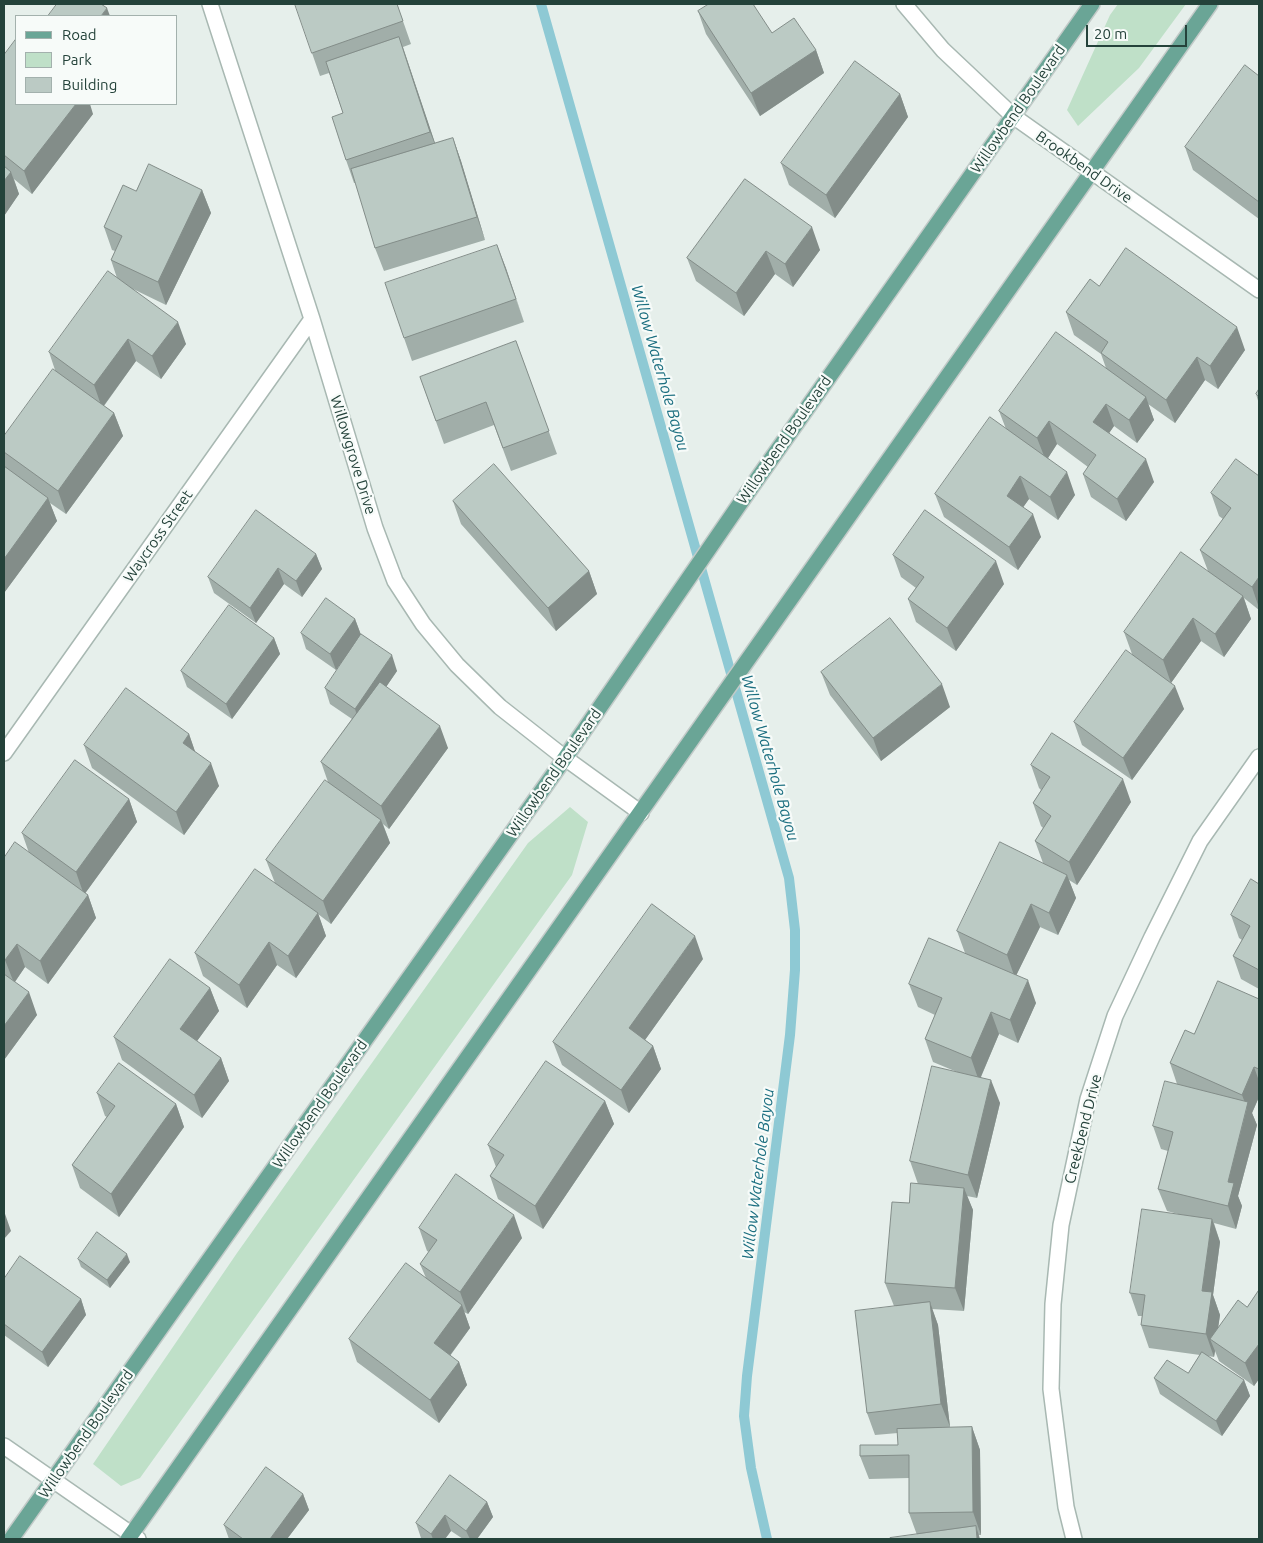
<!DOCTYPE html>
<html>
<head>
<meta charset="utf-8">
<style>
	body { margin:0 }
	#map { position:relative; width:1263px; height:1543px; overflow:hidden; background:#e6efeb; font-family:Ubuntu,sans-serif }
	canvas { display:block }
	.frame { position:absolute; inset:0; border:5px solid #24423a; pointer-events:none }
	.legend { position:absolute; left:15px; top:15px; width:162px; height:90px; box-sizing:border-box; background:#f7fbf9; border:1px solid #a3b1ad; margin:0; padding:6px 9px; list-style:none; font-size:15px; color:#24423a }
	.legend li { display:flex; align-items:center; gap:10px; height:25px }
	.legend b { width:25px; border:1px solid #a3b1ad }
	.scale { position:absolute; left:1086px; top:25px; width:101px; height:22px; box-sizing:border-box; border:2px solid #24423a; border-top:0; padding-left:6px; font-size:15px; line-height:18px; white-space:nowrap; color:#24423a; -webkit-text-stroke:4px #f7fbf9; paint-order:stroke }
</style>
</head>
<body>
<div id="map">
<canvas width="1263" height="1543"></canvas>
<div class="frame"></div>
<ul class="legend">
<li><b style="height:6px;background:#6aa596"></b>Road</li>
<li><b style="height:14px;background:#bfe0c8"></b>Park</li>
<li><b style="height:14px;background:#bbcac4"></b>Building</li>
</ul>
<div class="scale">20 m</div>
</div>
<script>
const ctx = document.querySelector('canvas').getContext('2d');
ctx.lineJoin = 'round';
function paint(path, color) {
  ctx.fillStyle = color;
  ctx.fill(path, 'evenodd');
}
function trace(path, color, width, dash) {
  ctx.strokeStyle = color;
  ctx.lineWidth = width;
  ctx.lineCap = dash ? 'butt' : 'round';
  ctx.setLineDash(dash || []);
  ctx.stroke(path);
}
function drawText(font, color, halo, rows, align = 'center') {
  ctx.font = font + ' Ubuntu,sans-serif';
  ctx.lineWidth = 4.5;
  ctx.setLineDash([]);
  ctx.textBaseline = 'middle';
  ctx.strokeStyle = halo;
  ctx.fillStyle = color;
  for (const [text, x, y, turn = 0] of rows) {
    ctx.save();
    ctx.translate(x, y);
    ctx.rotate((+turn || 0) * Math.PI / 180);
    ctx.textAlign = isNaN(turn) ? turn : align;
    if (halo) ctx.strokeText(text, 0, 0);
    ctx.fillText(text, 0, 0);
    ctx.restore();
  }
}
const green = new Path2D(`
	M1118,4H1186L1139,68L1078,126L1067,110L1110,15Z
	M570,807L588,822L572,875L140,1478L121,1486L93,1464L237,1253L528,843Z`);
const stream = new Path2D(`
	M541,4L789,878L795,930V970L790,1035L747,1376L744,1416L751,1468L767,1539`);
const minor = new Path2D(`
	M210,4L312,319L375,528L395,581L423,624L457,665L500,707L565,758L641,813
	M904,4L943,50L1013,116L1259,290
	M4,753L312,319
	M4,1446L138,1539
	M1074,1539L1066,1507L1051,1389L1053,1304L1061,1225L1088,1099L1115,1016L1152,937L1200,841L1259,757`);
const major = new Path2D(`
	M11,1539L565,758L748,492L1092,4
	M128,1539L1210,4`);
const wall = new Path2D(`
	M397,4L411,44L403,47L435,143L453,138L461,161L485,240L384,271L375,248L356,183H354L346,160L343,113L329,73L320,76L312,53Z
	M698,11L772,33L816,50L824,73L760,116L706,34Z
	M4,55L93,114L32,194L14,179L19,194L4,216Z
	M1259,76V219L1193,170L1185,147Z
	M900,94L908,117L835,218L789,185L781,163Z
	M745,179L820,250L793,287L775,274L744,316L696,281L687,258Z
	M202,190L211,213L166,305L133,289L186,344L161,379L136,361L104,406L114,413L123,436L66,514L50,503L57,521L4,593V452L55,370L49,352L117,278L111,260L115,251L112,250L104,227L136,191Z
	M497,245L524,322L412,361L404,338Z
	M1099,286L1245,350L1218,389L1205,380L1175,423L1148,404L1154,420L1137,443L1114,426L1109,433L1154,482L1126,521L1091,497L1083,474L1088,467L1057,444L1048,458L1075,495L1058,520L1029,499L1023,507L1041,537L1018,570L944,517L935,494L1006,429L999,411L1106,368L1101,354L1074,335L1066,312Z
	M516,341L557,454L511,471L494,425L444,444L420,377Z
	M1259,389V404L1256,394Z
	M1259,476V610L1244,598L1251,619L1224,657L1201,641L1171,683L1184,709L1132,780L1082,745L1074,722L1132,654L1124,632L1208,571L1200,550L1223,519L1219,516L1211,493Z
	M453,501L589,571L597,594L556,631L461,524Z
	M316,554L322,569L302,597L284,584L256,623L214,593L208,577Z
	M893,555L1004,584L956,651L916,622L908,599L916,588L901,577Z
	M355,619L361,635L397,671L386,687L448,748L389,829L383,824L390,843L331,924L318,914L326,936L296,978L277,965L247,1008L203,976L195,953L275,883L266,860L328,782L321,762L352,719L330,704L325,688L355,644L336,670L306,649L301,633Z
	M274,638L280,654L232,719L187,687L181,671Z
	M821,672L950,707L881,761L830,695Z
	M189,734L195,752L219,786L184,835L92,768L84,745Z
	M1031,765L1131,802L1077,885L1069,880L1076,898L1058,935L1040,927L1016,975L1036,1003L1018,1043L999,1034L981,1077L1000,1103L977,1198L967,1196L973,1210L964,1311L932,1309L938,1325L950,1427L939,1428L972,1427L980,1450L981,1535H917L909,1513V1478L869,1479L860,1456L898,1445V1433L875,1435L867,1413L896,1306H894L885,1283L909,1203L918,1184L910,1161L957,1072L933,1062L925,1039L935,1015L918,1007L909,984L965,953L957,931L1043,863L1035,841L1043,828L1041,826L1033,803L1041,790L1039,788Z
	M129,799L137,822L85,893L88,895L96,918L48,984L25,967L15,982L37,1015L4,1060V858L29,853L22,833Z
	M1259,884V989L1241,979L1233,956L1242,940L1239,938L1231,915Z
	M703,959L645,1040L653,1046L661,1069L629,1113L562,1065L553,1042Z
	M210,988L219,1011L197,1041L221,1058L229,1081L202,1118L122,1060L114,1037Z
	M1259,999V1097L1252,1113L1257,1125L1238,1196L1242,1206L1236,1229L1214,1223L1220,1242L1213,1295L1220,1315L1218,1327L1247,1307L1259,1290V1379L1254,1386L1219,1361L1215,1351L1214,1357L1208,1356L1244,1380L1250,1396L1222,1436L1160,1394L1154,1378L1188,1373L1200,1355L1149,1348L1141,1325L1142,1316H1138L1130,1293L1178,1214L1167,1211L1158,1189L1168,1151L1161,1149L1153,1126L1177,1084L1170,1063L1194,1034Z
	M97,1093L176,1104L184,1127L119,1217L80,1188L72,1165L107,1117L105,1116Z
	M605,1101L614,1124L543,1229L498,1199L490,1176L496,1167L488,1145Z
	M419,1228L522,1238L468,1314L464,1312L470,1328L450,1356L459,1362L467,1385L439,1423L357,1362L349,1339L426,1278L420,1264L429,1252L427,1251Z
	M78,1259L130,1262L110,1288L81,1267Z
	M4,1279L81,1299L86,1315L48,1367L4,1335Z
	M303,1494L309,1510L287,1539H229L224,1525Z
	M487,1502L493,1517L477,1539H463L451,1531L445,1539H423L421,1538L416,1523Z`);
const shadedWall = new Path2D(`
	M107,8L110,16H101Z
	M399,37L407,60L439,155L430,132Z
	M816,50L824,73L760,116L751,93Z
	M900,94L908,117L835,218L826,195Z
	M76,104H90L93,114L32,194L24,171Z
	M453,138L461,161L485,240L477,217Z
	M11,172L19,194L4,216V181Z
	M202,190L211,213L166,305L158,282Z
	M812,227L820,250L793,287L785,264Z
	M497,245L506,268L524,322L516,299Z
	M766,251L775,274L744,316L736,293Z
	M178,322L186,344L161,379L152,356Z
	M1237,327L1245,350L1218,389L1210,366Z
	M128,339L136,361L102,408L94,385Z
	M1197,357L1205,380L1175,423L1166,400Z
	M1146,397L1154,420L1137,443L1129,420Z
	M1106,404L1114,426L1101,445L1093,422Z
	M114,413L123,436L66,514L58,491Z
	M1049,421L1057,444L1046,461L1037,438Z
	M1146,459L1154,482L1126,521L1117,499Z
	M1067,472L1075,495L1058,520L1050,497Z
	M1020,476L1029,499L1015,519L1007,496Z
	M48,498L57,521L4,593V559Z
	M1033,514L1041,537L1018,570L1009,547Z
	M316,554L322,569L302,597L296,581Z
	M996,561L1004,584L956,651L947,628Z
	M278,568L284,584L256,623L250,608Z
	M589,571L597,594L556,631L548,608Z
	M1259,577V608L1252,587Z
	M1243,596L1251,619L1224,657L1215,634Z
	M1193,618L1201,641L1171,683L1163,660Z
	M355,619L361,635L336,670L330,654Z
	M274,638L280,654L232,719L226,704Z
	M392,655L397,671L360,725L355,709Z
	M942,684L950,707L881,761L873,738Z
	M1175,686L1184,709L1132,780L1123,758Z
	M440,726L448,748L389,829L381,806Z
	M189,734L197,757L183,743Z
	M211,763L219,786L184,835L176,812Z
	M1123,779L1131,802L1077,885L1069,862Z
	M129,799L137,822L84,895L76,872Z
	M381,820L390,843L331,924L323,901Z
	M1067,875L1076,898L1058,935L1049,913Z
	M88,895L96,918L48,984L40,961Z
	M1031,904L1040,927L1015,978L1007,955Z
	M318,913L326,936L296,978L288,956Z
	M695,936L703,959L637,1051L629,1028Z
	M269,942L277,965L247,1008L239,985Z
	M17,944L25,967L14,983L5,960Z
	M1028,980L1036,1003L1018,1043L1010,1020Z
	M210,988L219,1011L189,1052L180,1029Z
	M29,992L37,1015L4,1060V1026Z
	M991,1012L999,1034L979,1081L971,1058Z
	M653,1046L661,1069L629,1113L621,1090Z
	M221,1058L229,1081L202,1118L194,1095Z
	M1254,1067L1259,1081V1097L1252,1113L1257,1125L1238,1196L1242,1206L1236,1229L1228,1206V1182L1247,1108L1242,1095Z
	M991,1080L1000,1103L977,1198L968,1175Z
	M605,1101L614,1124L543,1229L535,1206Z
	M176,1104L184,1127L119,1217L111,1194Z
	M964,1188L973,1210L964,1311L955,1288Z
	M4,1211L11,1231L4,1239Z
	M514,1215L522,1238L468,1314L460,1292Z
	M1212,1219L1220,1242L1213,1295L1220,1315L1216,1343L1210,1339L1215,1351L1214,1357L1206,1334L1202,1291Z
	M127,1254L130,1262L110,1288L107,1280Z
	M81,1299L86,1315L48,1367L42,1352Z
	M930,1302L938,1325L950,1427L941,1404Z
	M462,1305L470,1328L442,1366L434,1343Z
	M1259,1344V1379L1254,1386L1245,1363Z
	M459,1362L467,1385L439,1423L430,1400Z
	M1244,1380L1250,1396L1222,1436L1216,1421Z
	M972,1427L980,1450L981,1535L973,1512Z
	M303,1494L309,1510L287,1539H270Z
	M487,1502L493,1517L477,1539H470L466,1531Z
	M445,1515L451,1531L445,1539H433L431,1534Z
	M976,1526L980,1539H977Z`);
const building = new Path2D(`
	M57,4H101L107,8L101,16H48Z
	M295,4H397L403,21L312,53Z
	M709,4H753L772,33L794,18L816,50L751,93L698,11Z
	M399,37L430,132L346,160L332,117L343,113L326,62Z
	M16,39V104H76L24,171L4,155V55Z
	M855,61L900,94L826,195L781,163Z
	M1245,65L1259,76V202L1185,147Z
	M453,138L477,217L375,248L351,169Z
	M149,164L202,190L158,282L111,260L122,236L104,227L123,185L136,191Z
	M4,166L11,172L4,181Z
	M745,179L812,227L785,264L766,251L736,293L687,258Z
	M497,245L516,299L404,338L385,283Z
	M1126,248L1237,327L1210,366L1197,357L1166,400L1101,353L1108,342L1066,312L1090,279L1099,286Z
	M108,271L178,322L152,356L128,339L94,385L49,352Z
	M1056,332L1146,397L1129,420L1106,404L1093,422L1146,459L1117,499L1083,474L1096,455L1049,421L1037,438L999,411Z
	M516,341L549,431L503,448L486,402L436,421L420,377Z
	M53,369L114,413L58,491L4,452V436Z
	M1259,389V397L1256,394Z
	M990,417L1067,472L1050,497L1020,476L1007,496L1033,514L1009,547L935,494Z
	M1236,459L1259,476V577L1252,587L1200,550L1231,508L1211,493Z
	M494,464L589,571L548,608L453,501Z
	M4,466L48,498L4,559Z
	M256,510L316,554L296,581L278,568L250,608L208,577Z
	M925,510L996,561L947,628L908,599L924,577L893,555Z
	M1181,552L1243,596L1215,634L1193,618L1163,660L1124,632Z
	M326,598L355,619L330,654L301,633Z
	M229,605L274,638L226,704L181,671Z
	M890,618L942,684L873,738L821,672Z
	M361,634L392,655L355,709L325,688Z
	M1126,650L1175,686L1123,758L1074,722Z
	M380,682L440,726L381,806L321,762Z
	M126,688L189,734L183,743L211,763L176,812L84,745Z
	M1052,733L1123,779L1069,862L1035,841L1051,816L1033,803L1050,777L1031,765Z
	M75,760L129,799L76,872L22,833Z
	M325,780L381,820L323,901L266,860Z
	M15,842L88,895L40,961L17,944L5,960L4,959V858Z
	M1000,842L1067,875L1049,913L1031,904L1007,955L957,931Z
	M255,869L318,913L288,956L269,942L239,985L195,953Z
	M1251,879L1259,884V970L1233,956L1250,926L1231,915Z
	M652,904L695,936L629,1028L653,1046L621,1090L553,1042Z
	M929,938L1028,980L1010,1020L991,1012L971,1058L925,1039L942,998L909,984Z
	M170,959L210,988L180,1029L221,1058L194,1095L114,1037Z
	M4,974L29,992L4,1026Z
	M1218,981L1259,999V1069L1254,1067L1242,1095L1170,1063L1185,1030L1194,1034Z
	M546,1061L605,1101L535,1206L490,1176L504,1155L488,1145Z
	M119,1063L176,1104L111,1194L72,1165L115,1106L97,1093Z
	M932,1066L991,1080L968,1175L910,1161Z
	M1165,1081L1248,1102L1228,1182L1234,1183L1228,1206L1158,1189L1173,1132L1153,1126Z
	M456,1174L514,1215L460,1292L420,1264L437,1240L419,1228Z
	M911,1183L964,1188L955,1288L885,1283L892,1202L909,1203Z
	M1142,1209L1212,1219L1202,1291L1212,1292L1206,1334L1141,1325L1145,1295L1130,1293Z
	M97,1232L127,1254L107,1280L78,1259Z
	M20,1256L81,1299L42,1352L4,1324V1279Z
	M406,1263L462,1305L434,1343L459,1362L430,1400L349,1339Z
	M1259,1290V1344L1245,1363L1210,1339L1238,1300L1247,1307Z
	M930,1302L941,1404L867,1413L855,1311Z
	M1202,1352L1244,1380L1216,1421L1154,1378L1167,1360L1188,1373Z
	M972,1427L973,1512L909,1513V1455L860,1456V1445H898L897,1429Z
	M266,1467L303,1494L270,1539H243L224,1525Z
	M450,1475L487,1502L466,1531L445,1515L431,1534L416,1523Z
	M976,1526L977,1539H890V1538Z`);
const streetNames = [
	["Willowbend Boulevard",1018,109,-55],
	["Brookbend Drive",1084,167,35],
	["Willowbend Boulevard",784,440,-55],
	["Willowgrove Drive",353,455,73],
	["Waycross Street",158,536,-55],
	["Willowbend Boulevard",554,773,-55],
	["Willowbend Boulevard",320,1104,-55],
	["Creekbend Drive",1083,1129,-76],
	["Willowbend Boulevard",86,1434,-55]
];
const waterNames = [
	["Willow Waterhole Bayou",660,368,74],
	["Willow Waterhole Bayou",770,758,74],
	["Willow Waterhole Bayou",758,1174,-83]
];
paint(green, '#bfe0c8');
trace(stream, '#8ec9d4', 10);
trace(minor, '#a8b8b2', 18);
trace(major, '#c2cac8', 18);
trace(minor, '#fff', 15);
trace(major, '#6aa596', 15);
paint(wall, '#a1aea9');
paint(shadedWall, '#838d89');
paint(building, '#bbcac4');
trace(building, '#838d89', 1);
drawText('15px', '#24423a', '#f7fbf9', streetNames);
drawText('italic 16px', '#1c6f80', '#f7fbf9', waterNames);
</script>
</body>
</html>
